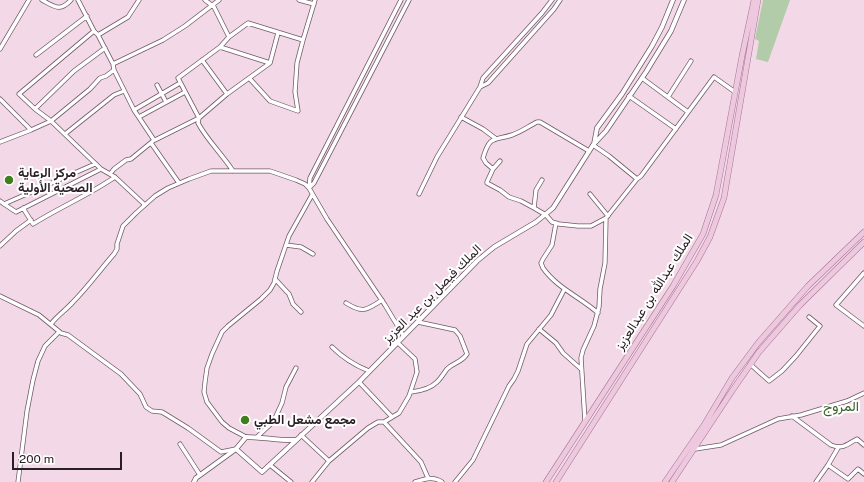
<!DOCTYPE html>
<html>
<head>
<meta charset="utf-8">
<style>
	body { margin:0 }
	#map { position:relative; width:864px; height:482px; overflow:hidden; background:#f3d9e7; font-family:"Public Sans",sans-serif }
	canvas { display:block }
	.scale { position:absolute; left:12px; top:452px; width:110px; height:18px; box-sizing:border-box; border:2px solid #281e24; border-top:0; padding-left:5px; font-size:12px; line-height:14px; white-space:nowrap; color:#281e24; -webkit-text-stroke:3px #fff; paint-order:stroke }
</style>
</head>
<body>
<div id="map">
<canvas width="864" height="482"></canvas>
<div class="scale">200 m</div>
</div>
<script>
const ctx = document.querySelector('canvas').getContext('2d');
ctx.lineJoin = 'round';
function paint(path, color) {
  ctx.fillStyle = color;
  ctx.fill(path, 'evenodd');
}
function trace(path, color, width, dash) {
  ctx.strokeStyle = color;
  ctx.lineWidth = width;
  ctx.lineCap = dash ? 'butt' : 'round';
  ctx.setLineDash(dash || []);
  ctx.stroke(path);
}
function drawText(font, color, halo, rows, align = 'center') {
  ctx.font = font + ' "Public Sans",Vazirmatn,sans-serif';
  ctx.lineWidth = 4;
  ctx.setLineDash([]);
  ctx.textBaseline = 'middle';
  ctx.strokeStyle = halo;
  ctx.fillStyle = color;
  for (const [text, x, y, turn = 0] of rows) {
    ctx.save();
    ctx.translate(x, y);
    ctx.rotate((+turn || 0) * Math.PI / 180);
    ctx.textAlign = isNaN(turn) ? turn : align;
    if (halo) ctx.strokeText(text, 0, 0);
    ctx.fillText(text, 0, 0);
    ctx.restore();
  }
}
const green = new Path2D(`
	M763,0H790L768,62L756,59L759,41L755,39Z`);
const minor = new Path2D(`
	M42,0C55,7 60,12 71,0
	M78,0L94,31
	M205,0L214,7L229,37L248,23L303,40L315,0
	M299,0L314,4
	M552,0L542,13L483,78L480,87L488,83L554,9L560,0
	M98,35L94,31L19,94L35,109L74,71L105,48
	M229,37L220,47L178,78L199,118L227,94L270,63L278,33
	M220,47L270,63
	M0,49L29,0
	M36,55L87,16
	M202,60L227,94
	M113,64L163,40L185,26L219,0
	M114,70L134,110L154,140
	M642,78L688,112
	M250,79L270,101L298,111L295,92L297,63L303,40
	M157,85L166,102
	M629,96L676,129
	M668,97L691,61
	M0,99L31,130L51,121L101,169L115,177L145,205
	M35,109L51,121L90,89L100,78L106,76L114,70L113,64L98,35L128,17L139,0
	M134,110L180,83
	M139,117L185,92
	M461,117L483,129L495,138
	M199,118L198,123C207,140 222,154 233,171
	M65,134L114,95L124,91
	M0,142L31,130
	M151,143L179,183
	M500,161L493,169L487,182V183L500,190L509,197L521,201L534,208L546,215L552,222L559,224L578,226H591L606,218
	M493,169L486,163L483,158C490,135 493,141 512,135C521,132 529,126 537,122H540L589,151
	M110,174L114,169L126,160L131,159L153,141L199,118
	M637,179L641,176L714,77L735,92
	M309,188L314,183L409,0
	M309,188L310,178L401,0
	M419,194L437,157L480,87
	M590,194L608,216
	M0,201L4,204L95,164
	M4,204L16,212L101,169
	M23,208L33,224C60,207 89,195 115,177
	M534,208L536,190L542,180
	M556,223L552,245L543,259L541,263L543,268C557,288 580,297 598,313
	M286,245L301,247L313,254
	M0,246L16,231L31,220
	M864,273L836,305L864,326
	M275,279L289,294L293,304L301,312
	M0,296L39,315L61,333L68,335L121,374L140,394L146,407L152,411L162,412L188,428L221,452L236,449
	M346,303C362,313 366,311 382,300
	M51,324C58,315 66,310 73,302C88,287 100,270 114,254L117,249V244L123,226L136,213L155,196L168,188L189,179L211,171H270L296,180L305,184L309,188L327,219L385,305L403,335
	M539,329L556,343L563,353L581,369
	M332,347C343,358 354,365 369,371
	M750,364L769,381L782,371L796,356L820,326L809,317
	M359,382L392,417
	M411,392C420,391 430,389 437,382C441,378 444,373 447,369C454,362 461,363 467,354L460,336L455,330L418,322
	M792,416L831,445C843,450 847,444 857,439L864,445
	M585,421L581,358L583,350L594,326L599,307L600,289L605,263L606,218L637,179L609,156L593,145
	M384,422L421,462L428,478
	M301,435L329,461
	M246,437L229,428L222,422L207,402L204,392L205,382L207,368L212,354L222,332L228,326L261,299L270,290L274,283L277,271L289,236L312,195
	M257,437L273,422L276,416L282,403L286,387L296,368
	M180,444L200,475
	M695,449L721,445L778,419L801,415L847,401L864,393
	M270,465L291,482
	M828,465L838,448
	M18,482L27,411L33,380L38,361L45,346L59,332
	M312,482L329,461L368,428L378,422H384L399,413L409,396L417,372L415,359L397,342
	M415,482C425,479 433,476 442,482
	M455,482L473,460L509,386L514,379L518,371L527,344L551,315L564,290
	M816,482L828,465L848,479L858,469L864,474`);
const tertiary = new Path2D(`
	M594,144L597,128L622,94L652,46L662,27L673,0
	M236,449L262,472L359,382L477,261L494,247L536,222L553,208L593,145L606,131L646,72L671,31L684,0
	M194,482L196,478L236,449L246,437C263,437 279,441 296,440`);
const primary = new Path2D(`
	M546,482L673,286L703,234L716,195L742,56L754,0
	M556,482L697,261L710,237L724,198L758,0
	M665,482L704,425L732,378L758,343L808,286L864,232
	M672,482L732,391L759,352L800,305L864,242`);
const markers = [
	[9,180,5,"#417f1d"],
	[245,420,5,"#417f1d"]
];
const poiNames = [
	["مركز الرعاية",18,173],
	["الصحية الأولية",18,188],
	["مجمع مشعل الطبي",254,420]
];
const streetNames = [
	["الملك عبدالله بن عبدالعزيز",654,292,-58],
	["الملك فيصل بن عبد العزيز",432,294,-45]
];
const neighbourhoodNames = [
	["المروج",841,407]
];
paint(green, '#b2cba8');
trace(minor, '#705966', 5);
trace(tertiary, '#705966', 5.5);
trace(primary, '#a2748f', 6);
trace(minor, '#fff', 3.5);
trace(tertiary, '#fff', 4);
trace(primary, '#eec8de', 5);
for (const [x, y, r, color] of markers) {
  const dot = new Path2D();
  dot.arc(x, y, r, 0, 2 * Math.PI);
  ctx.fillStyle = color;
  ctx.fill(dot);
  trace(dot, '#fff', 1.5);
}
drawText('bold 13px', '#281e24', '#fff', poiNames, 'left');
drawText('13px', '#281e24', '#fff', streetNames);
drawText('14px', '#396126', '#fff', neighbourhoodNames);
</script>
</body>
</html>
